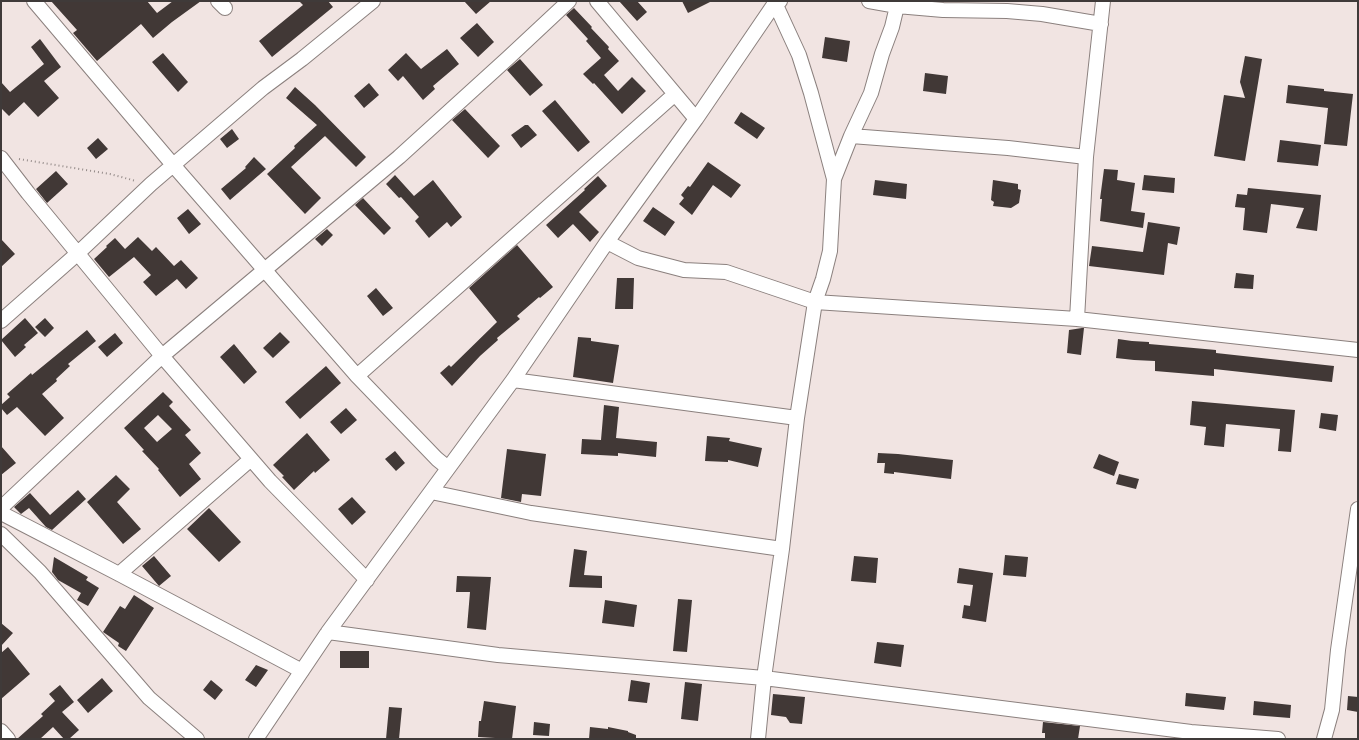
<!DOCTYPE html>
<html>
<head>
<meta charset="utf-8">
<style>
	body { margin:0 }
	#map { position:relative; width:1359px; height:740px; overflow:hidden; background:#f1e4e2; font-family:Commissioner,sans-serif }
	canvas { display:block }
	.frame { position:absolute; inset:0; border:2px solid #3f3a39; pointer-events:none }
</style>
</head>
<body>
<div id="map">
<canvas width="1359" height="740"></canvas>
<div class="frame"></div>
</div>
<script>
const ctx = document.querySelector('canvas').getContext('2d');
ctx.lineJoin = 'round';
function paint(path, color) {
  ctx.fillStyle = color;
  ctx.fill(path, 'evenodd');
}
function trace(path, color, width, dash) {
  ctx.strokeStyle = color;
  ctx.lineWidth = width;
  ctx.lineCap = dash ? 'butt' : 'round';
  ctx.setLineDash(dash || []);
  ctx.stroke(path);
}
const building = new Path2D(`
	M51,1H147L157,13L173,1H201L172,22L153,38L141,24L97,61L73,33L77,30Z
	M299,1H328L333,7L272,57L259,41L303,5Z
	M464,1H491L476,14Z
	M619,1H637L647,12L637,21Z
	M682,1H712L688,13Z
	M574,8L592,27L591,28L609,47L608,49L619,61L604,75L618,91L632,77L646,91L622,114L594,83L593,84L583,74L601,58L586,41L588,39L566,15Z
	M477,23L494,42L478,57L460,38Z
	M825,37L850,41L847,62L822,58Z
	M40,39L61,67L44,81L59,98L38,117L24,102L9,116L1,108V82L10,92L44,64L31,47Z
	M447,49L459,64L433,86L435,89L423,100L403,76L398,81L388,70L406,53L421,69Z
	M163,53L188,82L178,92L152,62Z
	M1245,56L1262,59L1245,161L1214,156L1224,95L1245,98L1240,82Z
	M520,59L543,85L530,96L507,70Z
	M925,73L948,76L946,94L923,91Z
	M369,83L379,95L364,108L354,96Z
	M1288,85L1324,89V91L1353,94L1347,146L1324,144L1328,108L1286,103Z
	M295,87L315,105L366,157L356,167L325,136L291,167L321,198L305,214L267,174L295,148L294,146L317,125L286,98Z
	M555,100L590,142L578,152L542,111Z
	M465,109L500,146L488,158L452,120Z
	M741,112L765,128L757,139L734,123Z
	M525,125H528L537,135L521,148L511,135Z
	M232,129L239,139L227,148L220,139Z
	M98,138L108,149L96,159L87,148Z
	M1280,140L1321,145L1318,166L1277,162Z
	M254,157L266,169L230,200L221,189L246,168L245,167Z
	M708,162L741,185L731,198L713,185L692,215L679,204L684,198L681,195L688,186L690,187Z
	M1104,169L1118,170L1117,180L1135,183L1131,211L1145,213L1143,228L1100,221L1102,199H1100Z
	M56,171L68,184L47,203L36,189Z
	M395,175L414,196L433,180L462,217L451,227L447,222L429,238L415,221L419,217L401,197L399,198L386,184Z
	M1144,175L1175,178L1174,193L1142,190Z
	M598,176L607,186L579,212L599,232L590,242L573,224L558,238L546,225L585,190L584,189Z
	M875,180L907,184L906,199L873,195Z
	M993,180L1018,184V189L1021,190L1019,203L1011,208L993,206L994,202L991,200Z
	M1248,188L1321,195L1317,231L1296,228L1304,208L1271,204L1267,233L1243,230L1245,208L1235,207L1237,194L1247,195Z
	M363,198L391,228L384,235L355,205Z
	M653,207L675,222L665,236L643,221Z
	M188,209L201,224L189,234L177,218Z
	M1148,222L1180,227L1177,245L1168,243L1164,275L1089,266L1092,246L1143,252Z
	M327,229L333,235L322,246L315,239Z
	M138,237L152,251L156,247L174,266L181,260L198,278L186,289L177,279L156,296L143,282L151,275L134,257L109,277L94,259L107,247L106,246L115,238L125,249Z
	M1,239L15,254L1,267Z
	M517,245L553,287L540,298L539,297L517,316L520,319L497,338L498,340L480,356L452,386L440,373L449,365L451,367L497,322L469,288Z
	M1236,273L1254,275L1253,289L1234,288Z
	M617,278H634L633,309H615Z
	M376,288L393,308L383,316L367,296Z
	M25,318L38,333L24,345L26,347L15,357L1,340Z
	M45,318L54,328L45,337L35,327Z
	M1082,328H1084L1081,355L1067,353L1069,330Z
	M87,330L96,341L68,364L70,366L56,379L57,381L42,394L64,418L45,436L17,407L7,415L1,408V405L10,397L7,394L31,373L32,375Z
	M280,332L290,342L273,358L263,348Z
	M115,333L123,343L107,357L98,347Z
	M578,337L591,338V341L619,345L613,383L573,377Z
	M1118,339L1132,341L1149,342V344L1216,350V353L1334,366L1332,382L1214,369V376L1155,371V361L1134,360L1116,358Z
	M234,344L257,372L244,384L220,357Z
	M326,366L341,383L300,419L285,402Z
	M163,392L173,402L169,406L191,430L185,435L201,453L189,464L201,479L180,497L158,470L159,469L142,451L144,450L124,428ZM158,415L172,429L157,442L144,428Z
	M1192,401L1295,410L1291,452L1278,451L1280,429L1226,424L1224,447L1204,445L1206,427L1190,425Z
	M604,405L619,407L616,438L657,442L656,457L618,453V456L581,454L582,439L601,440Z
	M346,408L357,420L341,434L330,422Z
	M1321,413L1338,415L1336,431L1319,428Z
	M307,433L330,460L315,473L314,471L294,490L282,477L284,476L273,465Z
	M707,436L730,438L729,441L762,448L758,467L728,460V462L705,461Z
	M1,446L16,463L1,475Z
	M507,449L546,454L541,496L522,494L521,502L501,498Z
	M395,451L405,463L396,471L385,459Z
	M878,453L898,454L953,460L951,479L894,472V474L884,473L885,463H877Z
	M1099,454L1119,462L1114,476L1093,468Z
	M1119,474L1139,479L1136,489L1116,484Z
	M116,475L130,489L117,502L141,529L123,544L87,502Z
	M78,490L86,499L52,530L46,527L29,508L21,514L14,507L30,493L50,515Z
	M352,497L366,512L352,525L338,509Z
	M209,508L241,542L219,562L187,529Z
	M574,549L587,551L584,575L602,576V588L569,587Z
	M1005,555L1028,557L1026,577L1003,575Z
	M154,556L171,576L159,586L142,566Z
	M854,556L878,558L876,583L851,581Z
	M54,557L88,577L86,580L99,588L88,606L77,600L81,593L58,580L52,572Z
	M959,568L993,573L986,622L962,618L964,605L970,606L973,585L957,583Z
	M457,576L491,577L486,630L467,628L470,592H456Z
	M134,595L154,608L126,651L118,646L119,643L103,632L120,606L125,609Z
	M678,599L692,600L687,652L673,651Z
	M605,600L637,605L634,627L602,623Z
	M1,623L13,633L1,646Z
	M877,642L904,645L901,667L874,663Z
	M8,647L30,674L1,699V653Z
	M340,651H369V668H340Z
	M256,665L268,670L256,687L245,680Z
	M102,678L113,691L88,713L77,700Z
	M211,680L223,690L215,700L203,690Z
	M631,680L650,683L647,703L628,701Z
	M685,682L702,684L698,721L681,719Z
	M60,685L74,702L62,712L79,730L69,739H64L53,727L40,739H17L43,716L41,714L55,701L49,694Z
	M1186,693L1226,697L1224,710L1185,706Z
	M773,694L805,697L802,724L790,723L786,717L771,715Z
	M1348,696L1358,697V712L1347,710Z
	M484,701L516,706L512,739L478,737L479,721H481Z
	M1254,701L1291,705L1290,718L1253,715Z
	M389,707L402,708L399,739H386Z
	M534,722L550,724L549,736L533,735Z
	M1043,722L1080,726L1078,739H1045V733H1042Z
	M590,727L608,729V727L628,731V732L636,735V738L589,739Z`);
const path = new Path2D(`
	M19,159L110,174L136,181`);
const street = new Path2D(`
	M34,1L174,166L357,376L437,459L448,468
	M218,1L225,8
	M597,1L696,119
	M869,1L897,6L943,10L1007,11L1042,14L1101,24
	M851,136L1008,148L1086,157
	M1,158L28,193L162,356L270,481L367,580
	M834,179L851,136L871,93L882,54L892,27L897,6
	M607,242L638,258L684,270L726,272L815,302L1077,319L1358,350
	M1077,319L1086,157L1103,1
	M1,321L77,254L151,184L263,88L302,59L373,1
	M357,376L675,94
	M513,380L797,418
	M431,492L531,513L782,549
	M1,508L162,356L399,157L508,58L569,1
	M1,513L119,574L302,671
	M1,534L40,572L149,698L197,739
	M119,574L251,459
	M328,632L498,655L764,678L1191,732L1278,739
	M1,731L8,739
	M256,739L328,632L513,380L607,242L696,119L775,3L774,1
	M758,739L764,678L782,549L797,418L815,302L823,279L830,251L834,179L811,93L799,55L775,3L780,1
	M1324,739L1332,710L1338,650L1358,509`);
paint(building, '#413836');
trace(street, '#8b807e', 16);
trace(path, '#948b89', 2, [1, 3]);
trace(street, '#fff', 14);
</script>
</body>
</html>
